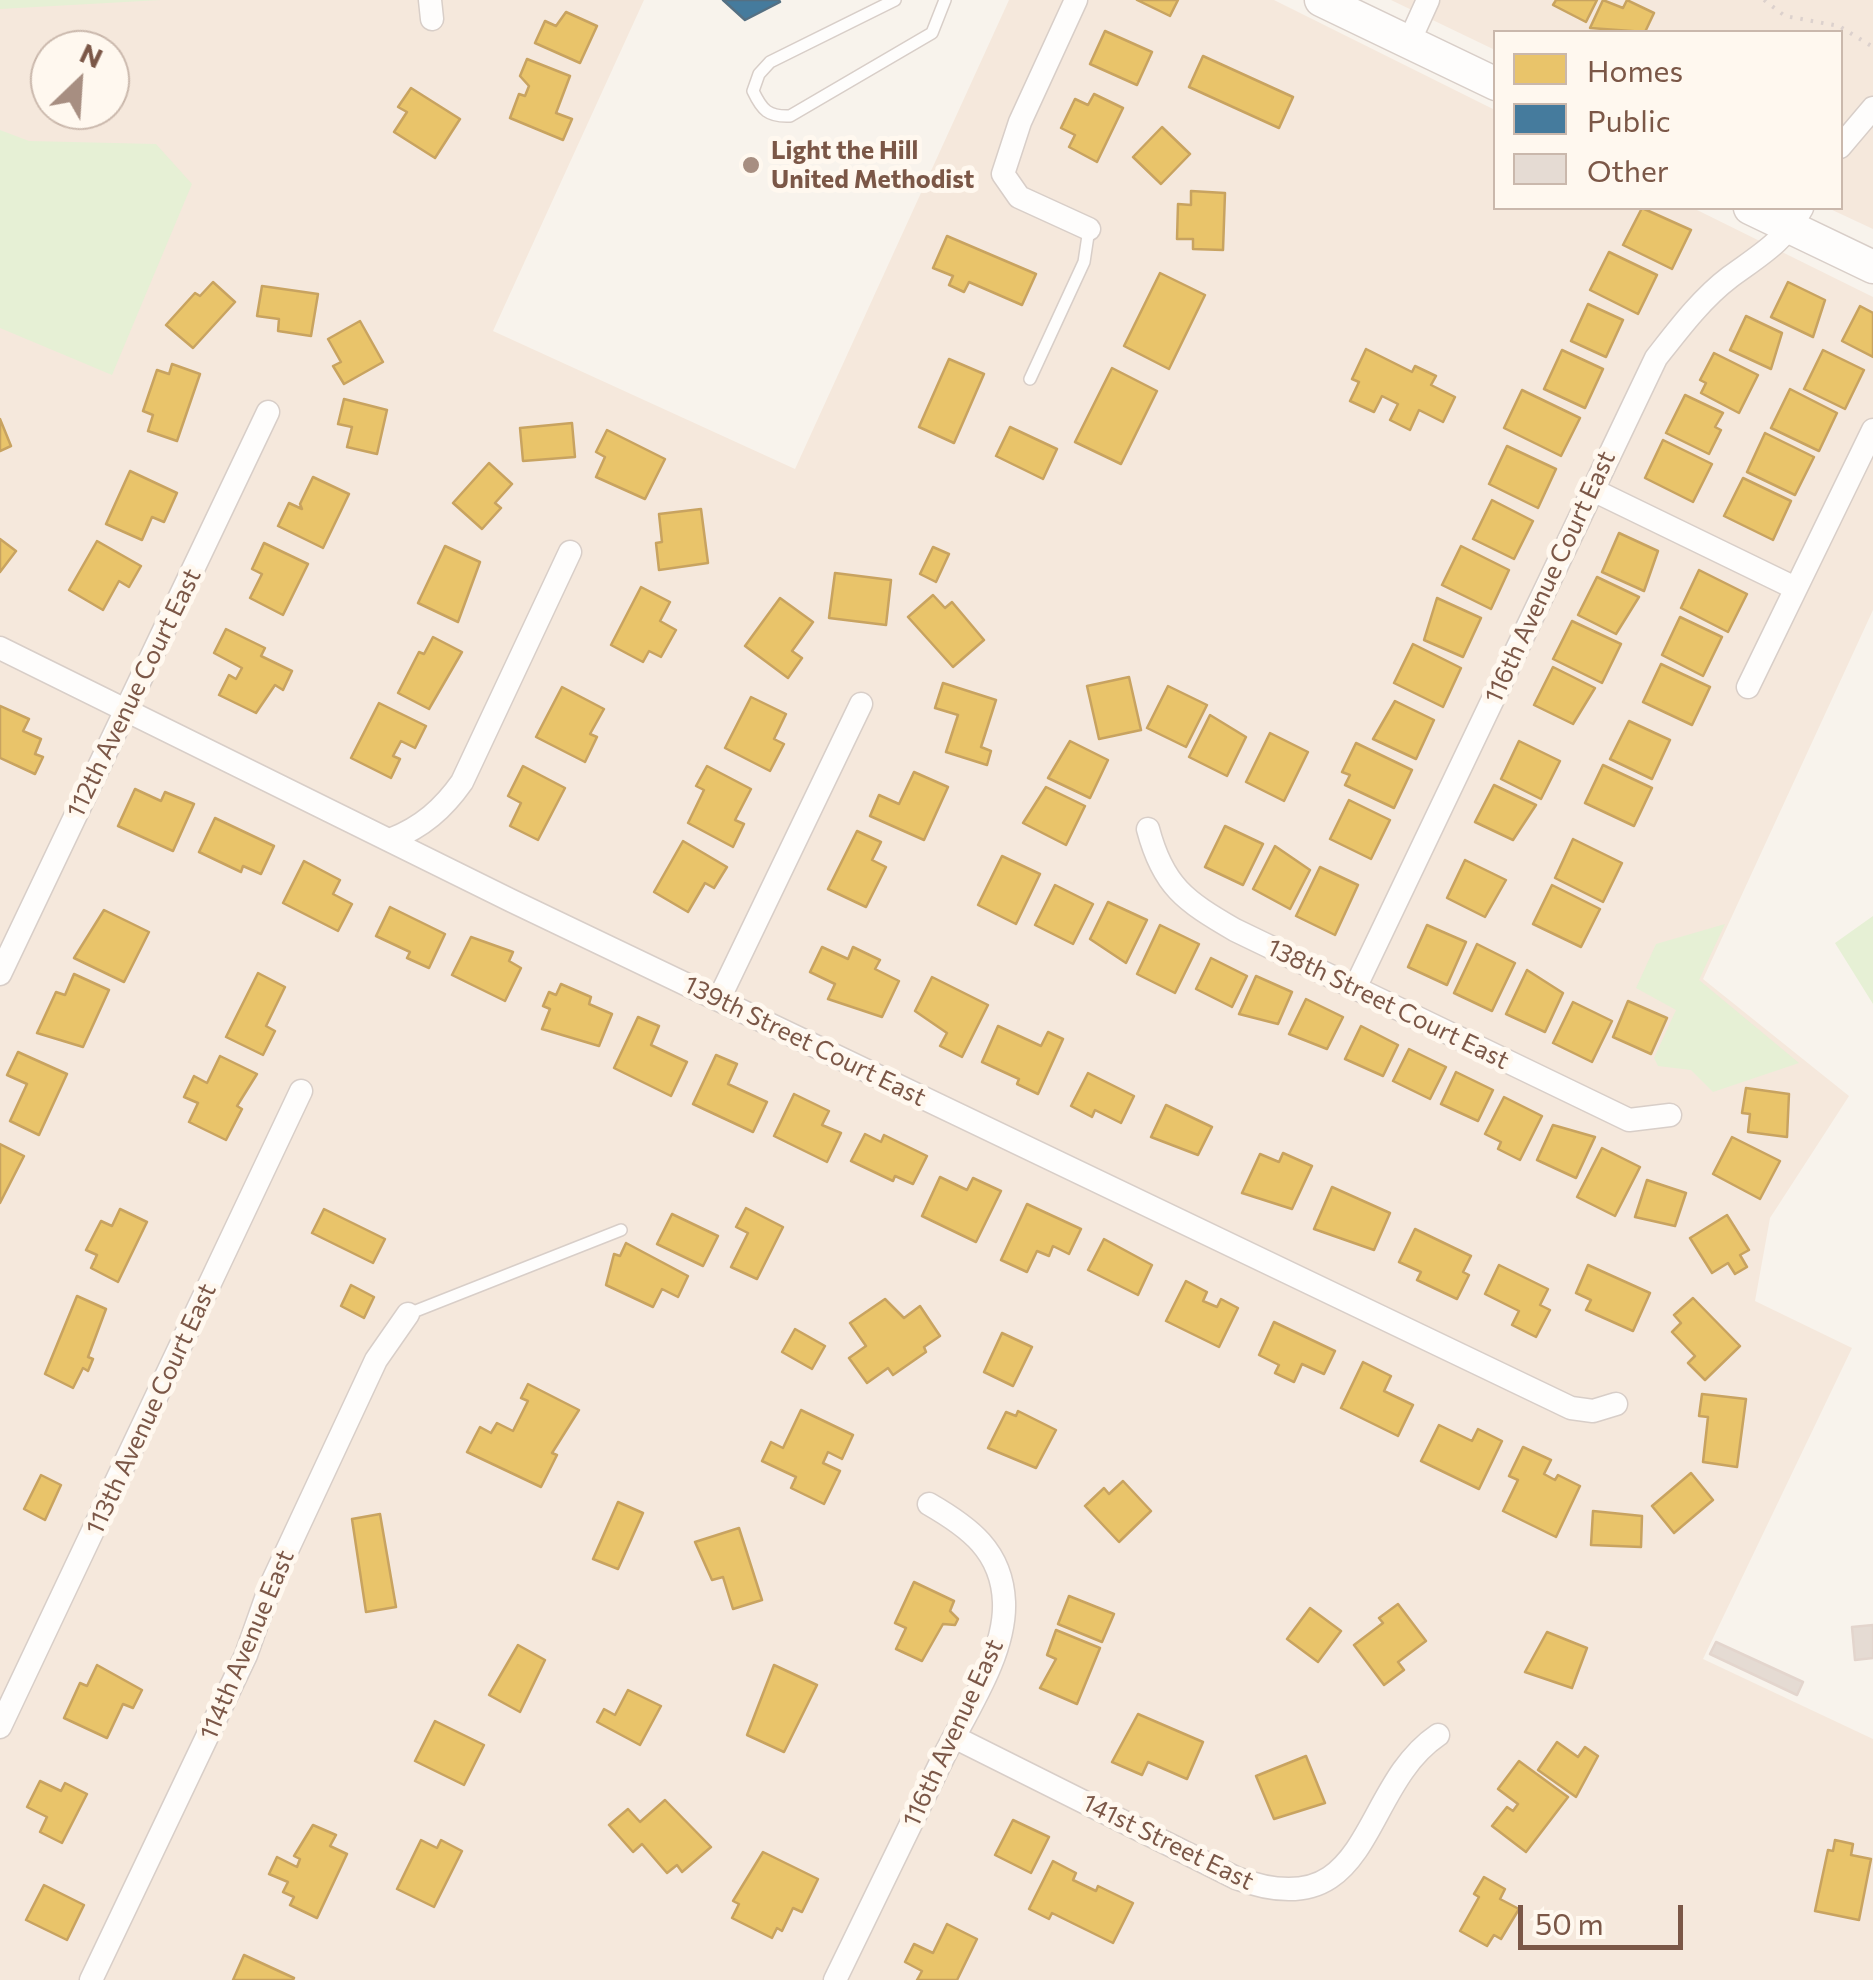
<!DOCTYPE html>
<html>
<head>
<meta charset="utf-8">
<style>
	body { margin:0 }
	#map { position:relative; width:1873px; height:1980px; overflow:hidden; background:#f8f3ec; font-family:Commissioner,sans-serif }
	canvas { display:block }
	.legend { position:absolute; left:1493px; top:30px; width:350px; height:180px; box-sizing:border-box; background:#fff8ef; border:2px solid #cab8ac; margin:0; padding:12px 18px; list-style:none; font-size:30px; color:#7b5747 }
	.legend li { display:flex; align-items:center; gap:20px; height:50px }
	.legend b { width:50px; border:2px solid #cab8ac }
	.north { position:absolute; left:30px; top:30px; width:100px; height:100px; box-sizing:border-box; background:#fff8ef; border:2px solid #cab8ac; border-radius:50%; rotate:25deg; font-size:28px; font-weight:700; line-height:40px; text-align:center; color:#7b5747 }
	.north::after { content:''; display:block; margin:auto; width:35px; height:45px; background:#a78e81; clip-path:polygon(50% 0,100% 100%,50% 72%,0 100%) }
	.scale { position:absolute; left:1518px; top:1905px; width:165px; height:45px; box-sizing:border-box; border:5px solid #7b5747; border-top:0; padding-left:12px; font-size:30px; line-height:35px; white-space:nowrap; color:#7b5747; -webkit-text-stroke:8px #fff8ef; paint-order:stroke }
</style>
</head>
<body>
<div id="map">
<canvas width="1873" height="1980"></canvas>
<ul class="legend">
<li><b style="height:28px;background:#e9c46a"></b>Homes</li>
<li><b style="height:28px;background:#457b9d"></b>Public</li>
<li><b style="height:28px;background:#e5dbd3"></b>Other</li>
</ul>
<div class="north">N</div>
<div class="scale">50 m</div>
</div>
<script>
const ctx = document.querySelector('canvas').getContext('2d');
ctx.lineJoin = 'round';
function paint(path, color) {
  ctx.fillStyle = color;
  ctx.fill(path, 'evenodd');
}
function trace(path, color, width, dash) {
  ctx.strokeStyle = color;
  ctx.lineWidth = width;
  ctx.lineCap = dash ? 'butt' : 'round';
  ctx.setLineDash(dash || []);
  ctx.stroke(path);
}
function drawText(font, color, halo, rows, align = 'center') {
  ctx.font = font + ' Commissioner,sans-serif';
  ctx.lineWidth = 10;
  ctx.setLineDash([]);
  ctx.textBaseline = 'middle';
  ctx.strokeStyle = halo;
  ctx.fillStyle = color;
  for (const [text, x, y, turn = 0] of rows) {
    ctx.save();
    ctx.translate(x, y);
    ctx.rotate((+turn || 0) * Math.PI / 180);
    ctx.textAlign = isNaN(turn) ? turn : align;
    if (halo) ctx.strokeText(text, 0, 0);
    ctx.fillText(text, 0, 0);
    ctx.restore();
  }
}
const residential = new Path2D(`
	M0,0H644L493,331L795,469L1009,0H1274L1495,110L1496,208H1693L1873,297V610L1703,979L1849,1096L1770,1218L1755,1301L1852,1348L1703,1659L1873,1739V1980H0ZM50,50H110V110H50Z
	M1391,0H1873V229L1828,208H1840V32H1496L1495,50Z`);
const green = new Path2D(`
	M0,0H161L0,9Z
	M0,130L29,141L156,144L192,184L112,375L0,328Z
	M1873,916V1004L1835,943Z
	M1725,924L1699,980L1799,1063L1713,1092L1691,1070L1658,1066L1654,1058L1676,1010L1636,988L1656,944Z`);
const homes = new Path2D(`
	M1137,0H1178L1170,16Z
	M1556,0H1597L1586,22L1553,5Z
	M1603,0L1623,8L1627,0L1654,13L1645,32L1590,28Z
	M566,12L597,26L580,63L535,43L545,21L556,26Z
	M1105,31L1152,52L1137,85L1090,64Z
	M1203,56L1293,97L1279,128L1189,87Z
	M527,59L570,76L556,113L572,119L563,140L510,118L519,94L525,96L529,86L520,76Z
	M411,88L460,119L435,158L394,132L407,112L398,107Z
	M1094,94L1123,108L1097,162L1069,147L1075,135L1061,128L1075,99L1088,105Z
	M1162,127L1190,154L1161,184L1133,157Z
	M1191,191L1225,193L1223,250L1193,249V239H1177L1178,204L1191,205Z
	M1642,208L1691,230L1672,269L1623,245Z
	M947,236L1036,274L1022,305L969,282L964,292L949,285L953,276L933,268Z
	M1609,252L1657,275L1638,314L1590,290Z
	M1160,273L1205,295L1169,369L1124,346Z
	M213,282L235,302L193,348L166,325L195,293L200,296Z
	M1788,282L1825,300L1813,337L1771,317Z
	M262,286L318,294L311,336L278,331L279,319L257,316Z
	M1588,304L1623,320L1606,357L1571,341Z
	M1860,306L1873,313V357L1842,341Z
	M1746,316L1782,333L1771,369L1730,350Z
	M360,321L383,362L344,384L333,366L341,362L328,339Z
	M1366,349L1412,372L1415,366L1436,376L1431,385L1455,397L1443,422L1419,410L1410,430L1390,420L1398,404L1382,396L1374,412L1350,401L1359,382L1352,379Z
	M1562,350L1603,369L1585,408L1544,389Z
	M1823,350L1864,370L1845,409L1804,389Z
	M1714,353L1758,375L1739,413L1701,393L1706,383L1700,380Z
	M949,359L984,374L954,443L919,427Z
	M172,364L200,374L177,441L148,431L153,415L143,411L157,370L169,374Z
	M1112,368L1157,391L1121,464L1075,442Z
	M1790,389L1837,413L1819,451L1771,428Z
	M1522,390L1580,418L1561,456L1504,428Z
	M1685,395L1723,413L1715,427L1721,430L1709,454L1666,433Z
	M344,399L387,410L377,454L347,447L352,427L338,424Z
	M0,419L11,446L0,451Z
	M572,423L575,457L523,461L520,428Z
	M1010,427L1057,449L1043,479L996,456Z
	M607,430L665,459L645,499L596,477L605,457L596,452Z
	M1765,433L1814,457L1795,495L1747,472Z
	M1663,440L1712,464L1693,502L1645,478Z
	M1507,446L1556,469L1538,508L1489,484Z
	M489,463L512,484L495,503L501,508L482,529L453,503Z
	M130,471L177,493L164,522L152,517L142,540L106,524Z
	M313,477L349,494L323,548L278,526L289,503L302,509L300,504Z
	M1743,478L1791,501L1773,540L1724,516Z
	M1492,500L1533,521L1514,559L1473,539Z
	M701,509L708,563L659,570L656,543L662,542L659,514Z
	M1619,533L1658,551L1644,591L1602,572Z
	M0,539L16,551L0,572Z
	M97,541L141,566L129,587L119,581L103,610L69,590Z
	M264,543L308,564L283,615L250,598L262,574L252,569Z
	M445,546L480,562L458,622L418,603Z
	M1461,546L1509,570L1491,609L1442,585Z
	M933,547L949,554L936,582L920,574Z
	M1699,570L1747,594L1728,632L1681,608Z
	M835,573L891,580L886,625L829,618Z
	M1597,577L1639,597L1616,634L1578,615Z
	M641,587L670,602L660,621L676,630L661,657L649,651L643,662L611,645Z
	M933,595L945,608L952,602L984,640L953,667L908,617Z
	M780,598L813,622L792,651L802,658L788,678L745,646Z
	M1437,598L1481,618L1463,657L1424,640Z
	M1680,617L1722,637L1703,676L1662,655Z
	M1572,621L1621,644L1602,683L1553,659Z
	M226,629L265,648L261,656L292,671L283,690L275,685L256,713L219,695L229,675L236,679L242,668L214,653Z
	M433,637L462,652L429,709L398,693L419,652L424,654Z
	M1413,644L1461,668L1443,707L1394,683Z
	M1661,664L1710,687L1692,725L1643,702Z
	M1553,667L1595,688L1573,724L1534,705Z
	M1129,677L1141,730L1099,739L1087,686Z
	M943,683L996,700L981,747L991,751L987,765L946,752L958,715L935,708Z
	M1168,686L1207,705L1186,747L1147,728Z
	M562,687L604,709L590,734L597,737L585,762L536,737Z
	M751,697L786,714L774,739L784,744L770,771L725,748Z
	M1395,701L1434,720L1416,759L1373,739Z
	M379,703L426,726L415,748L401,741L393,756L400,759L391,778L351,758Z
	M0,706L29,719L23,731L41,739L35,754L43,757L35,774L0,758Z
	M1210,715L1246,737L1227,776L1189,757Z
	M1629,721L1670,740L1652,779L1610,759Z
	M1270,733L1308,752L1284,801L1246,782Z
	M1070,741L1108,760L1090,798L1048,778Z
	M1519,741L1560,761L1541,799L1501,779Z
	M1356,743L1412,770L1394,808L1345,785L1350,775L1342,772Z
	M1603,765L1652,788L1634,826L1585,803Z
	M523,766L565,788L538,840L510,826L521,803L508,796Z
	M707,766L751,789L735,820L744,824L733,847L688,823L704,790L696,786Z
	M914,772L948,787L924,840L870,816L879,795L899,804Z
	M1494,785L1536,805L1513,840L1475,822Z
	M1046,787L1085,806L1066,845L1023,823Z
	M135,789L161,801L165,792L194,804L173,851L118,826Z
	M1349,800L1390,820L1371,859L1330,839Z
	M215,818L274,846L261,874L243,866L241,872L199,852Z
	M1225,826L1263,844L1243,885L1205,867Z
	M857,831L881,842L872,860L886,867L866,907L828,889Z
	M1573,839L1622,863L1603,902L1555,878Z
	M683,841L727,867L714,888L705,883L688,912L654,892Z
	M1275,846L1310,870L1290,909L1253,889Z
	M1002,856L1040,874L1016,924L978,905Z
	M1465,860L1506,880L1485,917L1447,898Z
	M304,861L340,880L333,894L352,904L338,931L283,903Z
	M1320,867L1358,885L1335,935L1296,916Z
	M1055,885L1093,904L1073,944L1035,925Z
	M1552,885L1600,909L1581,947L1533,924Z
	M1108,902L1147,920L1126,963L1090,939Z
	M390,907L445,934L429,968L407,958L410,952L376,936Z
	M104,910L149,932L124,982L74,958Z
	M1160,925L1199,944L1175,993L1137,974Z
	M1427,925L1466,942L1447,985L1408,967Z
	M471,937L513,952L509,961L521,968L505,1001L452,975Z
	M1477,944L1515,963L1492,1011L1454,993Z
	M822,947L848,959L853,947L880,960L875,969L899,981L882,1017L828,999L835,984L810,972Z
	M1211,958L1247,976L1232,1007L1196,989Z
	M1527,970L1563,993L1545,1032L1506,1014Z
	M258,973L285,987L266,1026L275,1031L263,1055L226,1037Z
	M74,974L109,990L83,1047L37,1033L56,992L65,995Z
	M1256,976L1292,992L1278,1024L1239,1014Z
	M932,977L988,1005L962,1057L940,1046L947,1033L915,1011Z
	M561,984L591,997L589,1004L612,1014L599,1046L542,1029L550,1009L543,1006L549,992L556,995Z
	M1306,999L1343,1017L1327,1049L1289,1034Z
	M1628,1001L1667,1018L1651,1054L1613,1037Z
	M1573,1002L1612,1021L1592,1062L1553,1043Z
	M638,1017L659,1026L651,1045L687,1062L671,1096L614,1068Z
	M998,1026L1041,1046L1048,1032L1063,1039L1038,1094L1017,1084L1019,1079L982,1062Z
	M1361,1026L1398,1045L1383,1076L1345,1059Z
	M1409,1049L1446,1067L1430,1099L1393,1081Z
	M18,1052L67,1074L39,1135L10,1121L27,1084L7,1075Z
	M716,1055L737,1064L728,1084L767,1102L753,1132L693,1104Z
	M220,1056L257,1074L237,1106L242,1109L226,1140L189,1122L198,1103L184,1097L194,1076L207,1083Z
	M1456,1072L1493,1090L1478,1121L1441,1104Z
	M1088,1073L1134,1096L1121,1123L1095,1110L1092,1117L1071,1106Z
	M1746,1088L1789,1094L1787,1137L1748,1132L1750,1114L1742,1113Z
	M794,1094L829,1111L822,1125L841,1133L827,1162L774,1136Z
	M1504,1097L1542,1116L1520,1160L1498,1149L1501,1142L1485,1134Z
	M1166,1105L1212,1127L1198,1155L1151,1137Z
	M1553,1125L1595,1137L1576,1178L1537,1160Z
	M865,1134L881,1142L884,1135L927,1156L913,1184L895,1176L893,1181L851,1161Z
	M1732,1137L1780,1161L1760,1199L1713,1174Z
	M0,1144L24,1156L0,1203Z
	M1602,1148L1640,1167L1615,1216L1577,1197Z
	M1283,1153L1312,1166L1292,1209L1242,1193L1260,1154L1279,1162Z
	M940,1177L967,1190L973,1178L1001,1191L976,1242L922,1216Z
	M1647,1180L1686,1193L1675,1226L1635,1217Z
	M1332,1187L1390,1213L1374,1250L1314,1229Z
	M1027,1204L1081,1229L1069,1254L1053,1246L1049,1256L1037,1251L1027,1272L1001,1260Z
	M746,1208L783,1227L757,1279L731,1267L748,1233L736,1227Z
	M120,1209L147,1222L118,1282L91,1268L97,1255L86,1250L101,1221L112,1226Z
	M324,1209L385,1239L373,1263L312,1233Z
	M672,1214L718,1236L703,1266L657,1244Z
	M1727,1215L1749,1250L1740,1255L1747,1267L1735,1274L1728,1263L1712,1273L1690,1238Z
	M1415,1229L1471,1256L1463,1272L1469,1275L1457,1299L1417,1280L1421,1272L1399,1262Z
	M1104,1239L1152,1265L1138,1295L1088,1270Z
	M626,1243L688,1276L678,1297L662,1289L653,1307L606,1285L614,1254L620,1256Z
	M1499,1265L1548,1289L1540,1305L1550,1310L1536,1337L1512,1325L1519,1311L1485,1294Z
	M1588,1265L1650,1293L1633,1331L1586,1310L1591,1300L1576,1293Z
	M1186,1281L1207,1292L1203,1301L1217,1307L1221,1299L1238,1308L1219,1347L1166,1321Z
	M351,1285L374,1297L364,1318L341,1306Z
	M77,1296L106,1309L88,1357L93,1359L88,1371L83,1368L73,1388L45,1374Z
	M1693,1298L1740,1346L1705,1380L1688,1363L1695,1356L1672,1332L1681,1323L1674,1315Z
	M885,1299L904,1318L920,1306L940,1336L924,1347L926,1352L893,1375L888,1368L867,1383L849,1358L866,1346L850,1323Z
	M1274,1322L1335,1351L1324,1374L1302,1364L1294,1382L1275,1373L1279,1365L1259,1355Z
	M795,1329L825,1346L812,1369L782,1352Z
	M1002,1333L1032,1347L1013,1386L984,1372Z
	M1363,1362L1391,1376L1384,1391L1413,1405L1398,1436L1341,1408Z
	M528,1384L579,1410L552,1453L557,1455L541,1487L467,1452L480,1427L491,1433L497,1423L513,1431L528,1401L521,1398Z
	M1702,1394L1746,1399L1737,1467L1703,1462L1708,1417L1699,1416Z
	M801,1410L853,1435L842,1459L828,1452L823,1463L840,1471L824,1504L791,1488L796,1477L762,1461L771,1442L783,1448Z
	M1018,1411L1056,1430L1036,1468L988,1448L1006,1412L1016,1416Z
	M1439,1425L1472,1441L1478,1429L1502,1441L1479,1489L1421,1461Z
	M1523,1447L1551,1460L1544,1474L1555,1480L1558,1475L1580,1486L1556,1537L1503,1511L1518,1480L1509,1476Z
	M1691,1473L1713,1500L1674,1533L1652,1506Z
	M41,1475L61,1485L45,1520L24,1509Z
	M1123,1481L1151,1511L1119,1542L1085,1506L1104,1488L1109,1494Z
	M618,1502L643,1513L618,1569L593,1559Z
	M1593,1511L1642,1516L1641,1547L1591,1545Z
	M380,1514L396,1607L366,1612L352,1519Z
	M739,1528L762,1600L733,1609L723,1577L712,1580L695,1542Z
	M914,1582L954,1601L950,1611L958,1619L955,1625L943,1624L922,1661L896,1649L906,1628L895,1623Z
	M1069,1596L1114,1614L1102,1642L1058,1624Z
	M1398,1604L1426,1641L1398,1662L1404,1670L1384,1685L1354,1645L1383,1623L1379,1618Z
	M1310,1608L1341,1631L1318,1662L1287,1639Z
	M1056,1630L1100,1648L1077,1704L1040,1688L1056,1659L1047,1655Z
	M1547,1632L1587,1648L1572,1688L1525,1672Z
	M518,1645L545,1660L520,1712L489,1695Z
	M97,1665L142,1690L133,1708L123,1704L107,1738L64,1718L80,1683L87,1686Z
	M774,1665L817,1685L784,1752L747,1735Z
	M628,1690L661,1706L640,1745L597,1722L604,1709L615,1715Z
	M1138,1714L1203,1742L1187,1779L1148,1762L1142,1775L1112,1762Z
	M435,1721L484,1745L464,1785L415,1761Z
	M1557,1742L1578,1757L1585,1747L1598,1756L1576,1797L1538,1770Z
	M1306,1756L1325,1803L1274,1819L1256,1776Z
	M1519,1761L1568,1797L1526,1852L1492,1826L1507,1807L1513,1811L1518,1804L1498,1789Z
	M40,1781L61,1791L65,1783L87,1794L62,1843L40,1832L47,1817L27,1807Z
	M665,1800L711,1847L682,1872L677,1865L667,1873L642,1844L633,1852L609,1825L628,1809L640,1822Z
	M1013,1820L1049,1837L1031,1873L995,1855Z
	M313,1825L336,1835L330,1846L347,1854L317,1918L290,1905L294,1897L283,1892L288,1882L269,1874L277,1857L297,1867L300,1859L294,1856Z
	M421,1840L437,1848L441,1840L462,1851L434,1907L397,1889Z
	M1835,1840L1853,1844L1851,1855L1871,1859L1859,1920L1815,1911L1828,1850L1833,1851Z
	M763,1852L818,1879L802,1912L793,1908L782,1931L777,1928L772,1938L732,1918L739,1904L733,1901Z
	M1053,1861L1076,1873L1073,1880L1096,1891L1098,1886L1133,1903L1113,1943L1052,1913L1049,1919L1029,1909Z
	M1484,1877L1505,1889L1500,1899L1519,1909L1501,1939L1494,1935L1487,1946L1460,1931L1479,1897L1474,1894Z
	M44,1885L84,1905L67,1940L26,1920Z
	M947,1924L977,1939L957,1980H917L922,1971L905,1962L914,1944L933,1953Z
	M244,1955L294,1978L293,1980H233Z`);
const public = new Path2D(`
	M723,0H779L780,2L745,20Z`);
const building = new Path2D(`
	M1873,1625V1658L1855,1660L1852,1627Z
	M1716,1642L1803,1682L1797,1695L1710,1654Z`);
const path = new Path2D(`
	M1764,0L1785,16L1839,26L1873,47`);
const lane = new Path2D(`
	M895,0L770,62L759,74L753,91C762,110 768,117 790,116L932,33L945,0
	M1030,379L1084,262L1089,229
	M408,1314L621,1230`);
const street = new Path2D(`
	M430,0L432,19
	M1076,0L1020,122L1003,174L1019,197L1089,229
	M1409,42L1428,0
	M1840,147L1873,108
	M1591,489L1795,588
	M0,648L512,901L1571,1408L1593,1411L1616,1404
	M1748,687L1873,430
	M1148,829C1163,886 1185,901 1235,930L1629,1120L1670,1115
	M392,839C422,827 443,809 462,782L570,552
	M0,974L268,412
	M1355,988L1656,358C1678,330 1701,299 1730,277C1760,255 1784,242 1802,208
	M719,999L861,704
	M0,1727L301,1091
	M954,1737L1236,1878C1374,1930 1358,1789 1438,1735
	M91,1980L246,1655L270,1587L376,1360L408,1314
	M835,1980C871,1906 907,1832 943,1758C966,1712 1006,1654 1004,1602C1002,1551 969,1527 929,1504`);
const secondary = new Path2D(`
	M1321,0L1496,84
	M1750,208L1873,267`);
const markers = [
	[751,165,10,"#a78e81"]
];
const poiNames = [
	["Light the Hill",771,151],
	["United Methodist",771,180]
];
const streetNames = [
	["116th Avenue Court East",1550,577,-65],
	["112th Avenue Court East",134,693,-64],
	["138th Street Court East",1388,1004,26],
	["139th Street Court East",805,1041,26],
	["113th Avenue Court East",151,1409,-65],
	["114th Avenue East",247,1645,-67],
	["116th Avenue East",953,1733,-65],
	["141st Street East",1168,1842,26]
];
paint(residential, '#f5e8dc');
paint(green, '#e6f0d5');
paint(homes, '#e9c46a');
trace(homes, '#c8a360', 2.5);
paint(public, '#457b9d');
trace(public, '#557083', 2.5);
paint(building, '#e5dbd3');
trace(building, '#e3d5cd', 2.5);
trace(lane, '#d8cec8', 14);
trace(street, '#d8cec8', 25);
trace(secondary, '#d8cec8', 35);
trace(path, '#dcd1cd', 4, [2.5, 8]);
trace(lane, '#fefdfc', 11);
trace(street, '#fefdfc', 22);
trace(secondary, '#fefdfc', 32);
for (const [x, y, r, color] of markers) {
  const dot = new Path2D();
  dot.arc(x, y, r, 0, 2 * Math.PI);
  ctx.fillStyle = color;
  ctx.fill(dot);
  trace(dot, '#fff8ef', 4);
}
drawText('bold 25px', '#7b5747', '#fff8ef', poiNames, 'left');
drawText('25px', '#7b5747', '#fff8ef', streetNames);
</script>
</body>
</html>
